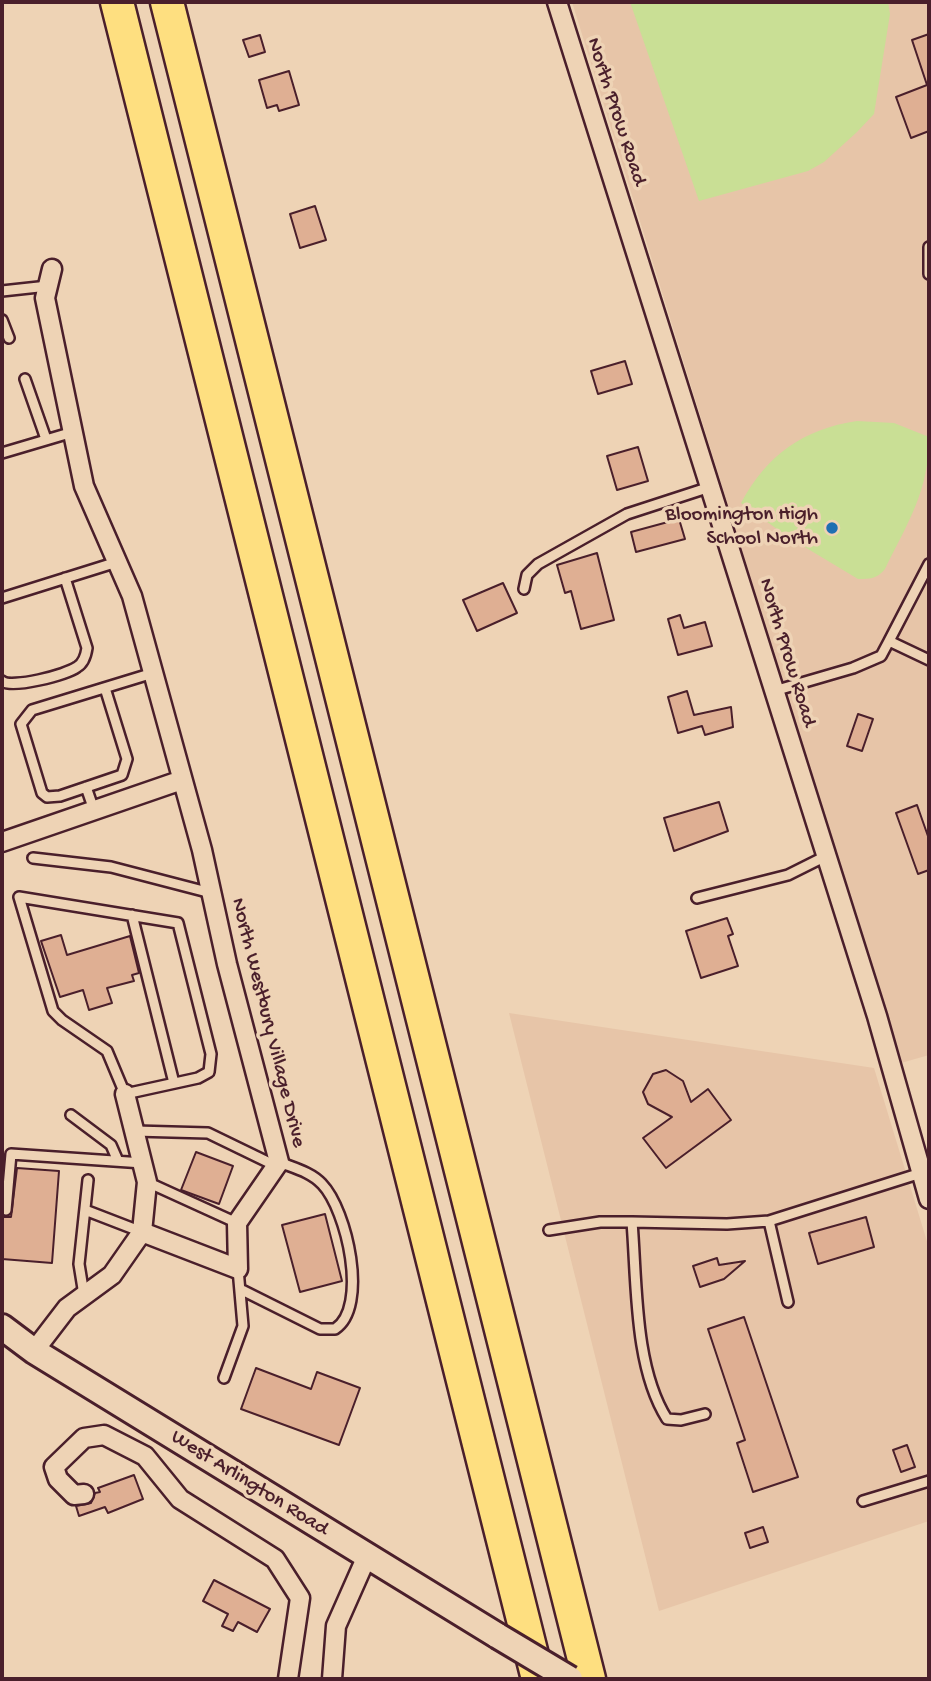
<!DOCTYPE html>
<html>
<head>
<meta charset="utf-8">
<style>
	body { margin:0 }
	#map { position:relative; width:931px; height:1681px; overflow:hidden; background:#eed3b5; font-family:"Gochi Hand",sans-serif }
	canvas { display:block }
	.frame { position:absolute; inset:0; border:4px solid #4a1f2b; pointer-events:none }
</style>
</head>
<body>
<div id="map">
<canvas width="931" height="1681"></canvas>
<div class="frame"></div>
</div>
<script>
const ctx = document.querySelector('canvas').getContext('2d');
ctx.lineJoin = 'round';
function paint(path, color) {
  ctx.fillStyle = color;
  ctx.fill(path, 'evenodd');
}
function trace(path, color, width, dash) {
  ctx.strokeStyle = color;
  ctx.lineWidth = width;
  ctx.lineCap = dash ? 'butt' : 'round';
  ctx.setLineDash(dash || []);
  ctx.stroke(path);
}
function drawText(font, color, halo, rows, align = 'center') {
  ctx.font = font + ' "Gochi Hand",sans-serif';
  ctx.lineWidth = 7;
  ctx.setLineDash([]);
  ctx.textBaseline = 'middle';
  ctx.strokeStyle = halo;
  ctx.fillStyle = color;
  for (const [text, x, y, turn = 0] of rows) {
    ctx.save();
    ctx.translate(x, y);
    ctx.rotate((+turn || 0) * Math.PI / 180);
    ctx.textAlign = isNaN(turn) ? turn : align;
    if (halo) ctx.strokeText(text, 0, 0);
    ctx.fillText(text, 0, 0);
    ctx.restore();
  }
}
const built = new Path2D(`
	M572,2H929V1055L901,1063Z
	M509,1013L874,1068L929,1248V1521L659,1611Z`);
const green = new Path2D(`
	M630,2H888L890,14L874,114L857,132L824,162L808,171L699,201Z
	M857,421L894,423L929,437C929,491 908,522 885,569C877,579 870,579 858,579L788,537L741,503C767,455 803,429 857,421Z`);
const building = new Path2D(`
	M929,34V131L911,138L896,97L927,85L912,40Z
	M260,35L265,52L249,57L243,40Z
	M289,71L299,105L279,111L277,105L267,108L259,80Z
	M315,206L326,240L300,248L290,214Z
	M625,361L632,384L598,394L591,371Z
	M638,447L648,481L617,490L607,456Z
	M679,519L685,539L636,552L631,532Z
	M597,553L614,620L581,629L571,591L565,593L557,565Z
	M503,583L517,613L477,631L463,600Z
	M680,615L684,628L705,622L712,646L678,655L668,619Z
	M687,691L694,715L731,707L733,727L705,735L702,726L678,733L668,697Z
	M858,714L873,719L862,751L847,746Z
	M719,802L728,831L674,851L664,818Z
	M917,805L929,839V870L918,874L896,813Z
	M727,918L733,934L728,936L738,966L701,978L686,931Z
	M61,935L67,955L130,936L139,973L132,975L134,981L107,988L112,1003L89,1010L83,990L60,997L41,941Z
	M666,1070L683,1081L691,1102L708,1089L731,1120L666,1168L643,1138L672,1117L648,1104L643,1092L653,1074Z
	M196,1152L233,1166L219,1204L181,1190Z
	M17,1168L59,1171L52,1263L2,1259V1217H11Z
	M325,1214L342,1281L300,1292L282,1225Z
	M866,1217L874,1247L818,1264L809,1233Z
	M717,1258L719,1265L745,1261L724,1279L700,1287L693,1266Z
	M744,1317L798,1477L753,1492L737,1443L745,1440L708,1329Z
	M256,1368L311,1389L317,1372L360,1388L339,1445L241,1409Z
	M907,1445L915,1467L901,1472L893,1450Z
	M134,1475L143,1499L108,1513L105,1507L79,1516L76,1506L91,1503L95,1493L100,1492L98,1488Z
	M763,1527L768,1542L750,1548L745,1533Z
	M214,1580L270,1609L257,1632L238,1622L233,1631L222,1626L228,1614L203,1601Z`);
const lane = new Path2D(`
	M929,247V274
	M2,291L48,286
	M2,320L9,338
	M25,379L46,439
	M2,453L73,432
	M929,564L889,641L929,660
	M524,589L527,575L538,564L627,514L710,487
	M2,598L117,562
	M2,681C11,689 66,675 77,667C84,663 86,655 87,648L65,578
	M105,688L127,759L122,775L60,796L47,797L42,793L21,724L32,710L153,673
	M774,691L853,668L881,656L889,641
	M86,787L94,810
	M33,858L111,867L211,893
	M19,897L178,923L211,1054L209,1072L198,1078L125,1094L107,1051L62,1020L53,1011Z
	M697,898L788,875L826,856
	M132,915L174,1083
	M71,1115L111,1145L118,1161
	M135,1131L208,1133L276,1166
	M147,1182L237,1223
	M6,1210L11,1154L143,1163
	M85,1210L142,1232
	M549,1230L600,1222H632
	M240,1289L320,1329H335C369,1307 347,1210 322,1184C311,1172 294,1168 279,1162
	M84,1295L79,1264L88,1180
	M788,1302L769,1221L921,1173
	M224,1378L243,1326L238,1269
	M705,1414L681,1420L667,1419C634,1367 637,1283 632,1222L727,1224L769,1221
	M863,1501L929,1481`);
const street = new Path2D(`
	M557,2L877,1016L929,1199
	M52,269L45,298L84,486L132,596L202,850L227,964L279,1162L237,1223L238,1269L142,1232
	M2,842L182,780
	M34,1351L67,1308L112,1275L142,1232L147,1182L125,1094
	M84,1494L74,1495L58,1479L54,1467L84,1438L104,1435L145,1456L180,1499L275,1559L300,1598L288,1679
	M332,1679L336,1626L367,1556`);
const secondary = new Path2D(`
	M2,1327L34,1351L498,1636`);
const highway = new Path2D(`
	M117,2L538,1679
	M167,2L589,1679`);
const secondaryBridge = new Path2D(`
	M498,1636L570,1679`);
const markers = [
	[832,528,7,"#1f6fb2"]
];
const streetNames = [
	["North Prow Road",615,112,72],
	["North Prow Road",786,653,73],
	["North Westbury Village Drive",267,1023,76],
	["West Arlington Road",249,1484,32]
];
const poiNames = [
	["Bloomington High",818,516],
	["School North",818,540]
];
paint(built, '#e7c5a8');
paint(green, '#c9df95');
paint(building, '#dfaf93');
trace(building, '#4a1f2b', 2);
trace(lane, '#4a1f2b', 14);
trace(street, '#4a1f2b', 23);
trace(secondary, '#4a1f2b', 30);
trace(highway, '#4a1f2b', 37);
trace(lane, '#eed3b5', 9);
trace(street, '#eed3b5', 18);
trace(secondary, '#eed3b5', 24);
trace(highway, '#fedf80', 32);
trace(secondaryBridge, '#4a1f2b', 30, []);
trace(secondaryBridge, '#eed3b5', 24);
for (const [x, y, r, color] of markers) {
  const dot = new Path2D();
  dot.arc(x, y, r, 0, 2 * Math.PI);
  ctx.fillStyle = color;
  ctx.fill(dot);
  trace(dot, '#eed3b5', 2.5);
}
drawText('21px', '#4a1f2b', '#eed3b5', streetNames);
drawText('21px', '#4a1f2b', '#eed3b5', poiNames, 'right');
</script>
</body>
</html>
